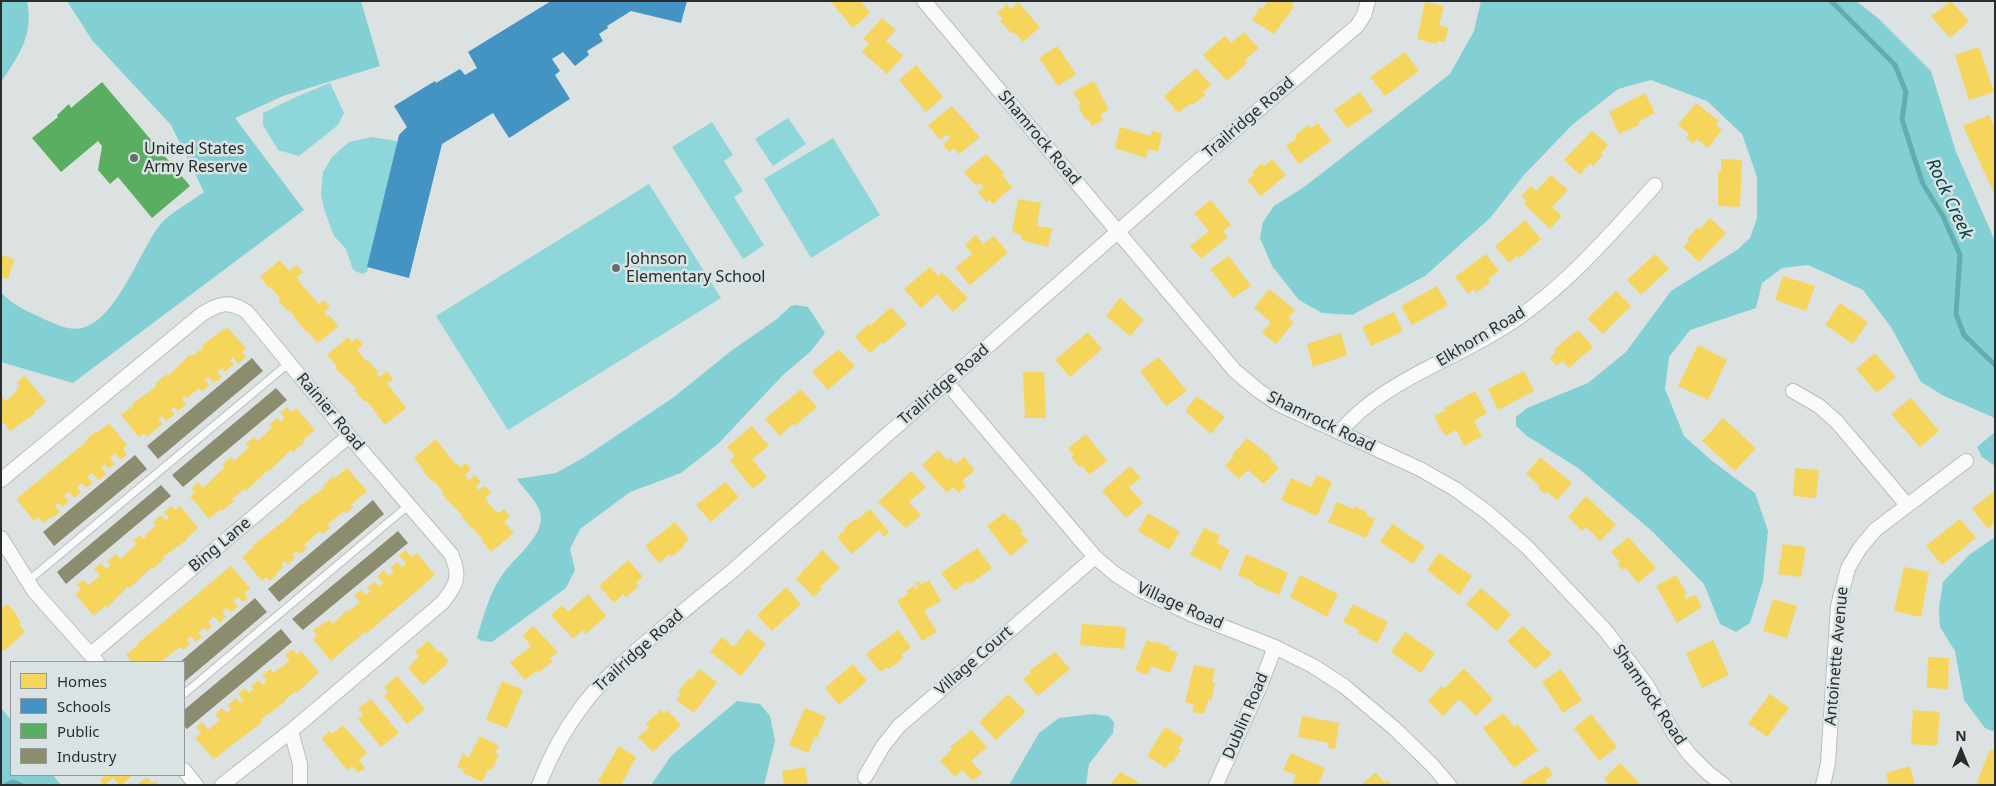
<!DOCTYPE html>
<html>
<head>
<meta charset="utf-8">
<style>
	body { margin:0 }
	#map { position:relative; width:1996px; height:786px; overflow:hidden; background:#dce1e1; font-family:"Noto Sans",sans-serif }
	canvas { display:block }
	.frame { position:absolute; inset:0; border:2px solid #2a2d2e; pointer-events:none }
	.legend { position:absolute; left:10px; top:661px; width:175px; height:115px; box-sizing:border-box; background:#dae3e3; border:1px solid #949a9b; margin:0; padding:6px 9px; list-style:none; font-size:15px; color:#2a2d2e }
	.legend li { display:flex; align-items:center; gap:10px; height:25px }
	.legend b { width:25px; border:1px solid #949a9b }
	.north { position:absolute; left:1936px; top:726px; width:50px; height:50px; -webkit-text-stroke:4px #dae3e3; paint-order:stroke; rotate:0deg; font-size:14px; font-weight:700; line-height:20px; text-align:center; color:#2a2d2e }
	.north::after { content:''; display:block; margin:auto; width:18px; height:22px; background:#2a2d2e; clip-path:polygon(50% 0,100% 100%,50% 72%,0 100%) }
</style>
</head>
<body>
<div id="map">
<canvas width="1996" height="786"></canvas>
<div class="frame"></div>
<ul class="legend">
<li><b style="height:14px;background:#f6d55c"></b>Homes</li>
<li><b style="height:14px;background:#4393c3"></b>Schools</li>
<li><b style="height:14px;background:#5aae61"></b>Public</li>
<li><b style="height:14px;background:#8c8c6e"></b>Industry</li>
</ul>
<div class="north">N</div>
</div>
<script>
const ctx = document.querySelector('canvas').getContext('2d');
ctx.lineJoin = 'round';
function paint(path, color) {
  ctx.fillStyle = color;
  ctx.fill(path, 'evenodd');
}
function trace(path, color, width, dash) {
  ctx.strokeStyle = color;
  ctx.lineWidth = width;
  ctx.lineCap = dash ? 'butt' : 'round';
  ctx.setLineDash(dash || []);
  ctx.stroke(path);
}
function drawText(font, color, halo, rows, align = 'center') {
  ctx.font = font + ' "Noto Sans",sans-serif';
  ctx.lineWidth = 5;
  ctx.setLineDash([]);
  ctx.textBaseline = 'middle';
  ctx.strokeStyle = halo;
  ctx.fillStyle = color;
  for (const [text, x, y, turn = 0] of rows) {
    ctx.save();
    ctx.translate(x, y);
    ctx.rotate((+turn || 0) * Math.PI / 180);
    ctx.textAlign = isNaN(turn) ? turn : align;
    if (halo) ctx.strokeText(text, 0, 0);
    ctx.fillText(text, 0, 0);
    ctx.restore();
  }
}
const green = new Path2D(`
	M330,83L344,113L338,125L299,156L278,150L263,125V113L296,97Z
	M788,118L806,144L773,166L755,139Z
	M712,122L733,155L724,161L743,191L734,197L764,245L743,259L672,147Z
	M372,137L396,141L398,143L367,272L362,274L353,270L346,249L334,236L324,209L321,194L323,172L332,157L349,142Z
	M833,138L880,215L811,258L764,179Z
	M649,184L721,298L508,430L436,316Z`);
const forest = new Path2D(`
	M1,1H27C34,35 19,55 1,82Z
	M67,1H361L380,66L283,96L235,118L304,210L73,383L4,363L1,361V292C14,307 28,311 46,320C57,325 70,331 82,328C116,320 139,253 159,226C167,215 192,201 204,192L171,125L92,40Z
	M1481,1H1856L1878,18L1931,71L1956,152L1995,241V418L1944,396L1921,382L1891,327L1863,290L1808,265L1782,268L1762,283L1756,308L1690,330L1669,357L1665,389L1684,436L1711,460L1755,493L1768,531L1763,581L1750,623L1736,632L1720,624L1704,584L1653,532L1578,468L1527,436L1516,426V417L1527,408L1588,383L1626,352L1671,291L1737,250L1750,238L1757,218V177L1742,134L1707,101L1651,80L1618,89L1572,125L1524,175L1490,218L1425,276L1352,315L1322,313L1299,300L1272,266L1260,238L1263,222L1274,206L1304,187L1450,74L1474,31Z
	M796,305L808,307L825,333L811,351L783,375L719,443L681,473L630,492L580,529L570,549L575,570L566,588L492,642L482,641L477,638C484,615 490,590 505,571C517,555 551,531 538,507C533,497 523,488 517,479L556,473L583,458L674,397L731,351L777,319L791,306Z
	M1995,432V466L1982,457L1977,447Z
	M1995,537V732L1985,728L1964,700L1955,651L1940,627L1939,608L1943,582L1969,555Z
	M737,701L760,704L770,716L775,741L764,785H651L671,756Z
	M1,708L11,720V775H53L61,785H1Z
	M1094,714L1108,716L1114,722L1113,733L1089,764L1086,785H1009L1039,733L1059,718Z`);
const homes = new Path2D(`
	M830,1H861L870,13L853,28Z
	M1268,1H1294L1292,5L1294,7L1274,34L1252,20L1260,7L1263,8Z
	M1951,1L1969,21L1950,38L1931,16Z
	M1018,2L1040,27L1023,42L1014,32L1012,34L1000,21L1003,19L997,13L1007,4L1011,9Z
	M1425,2L1444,6L1439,25L1448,28L1445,42L1437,41V44L1417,39Z
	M882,18L896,30L886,41L903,56L887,74L862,52L869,43L863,39Z
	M1244,32L1259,48L1245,60L1247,63L1227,81L1203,55L1225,36L1231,43Z
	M1057,46L1076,74L1058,86L1039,58Z
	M1979,47L1994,92L1969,100L1955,55Z
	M1405,52L1419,71L1385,96L1370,77Z
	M916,65L943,97L926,112L899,80Z
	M1196,68L1211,85L1203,92L1205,95L1193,105L1191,103L1178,113L1164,96Z
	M1094,81L1109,110L1100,115L1103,120L1092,126L1088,119L1086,120L1078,106L1081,104L1073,92Z
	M1360,92L1373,111L1347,128L1334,110Z
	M1645,93L1655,113L1638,122L1639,125L1619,134L1609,112Z
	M1696,103L1719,121L1716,125L1722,130L1708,148L1697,139L1693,144L1686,138L1689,134L1678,125Z
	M952,106L980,137L959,154L954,148L949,152L943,144L950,138L947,134L940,140L928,125Z
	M1989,115L1995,127V195L1963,126Z
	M1318,123L1331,141L1299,164L1286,146L1297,138L1295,135L1309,125L1311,128Z
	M1120,127L1151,136L1152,131L1162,133L1158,152L1148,149L1146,158L1115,148Z
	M1592,131L1608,145L1601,153L1603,155L1593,166L1590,163L1580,175L1564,160Z
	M986,154L1004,173L1002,175L1012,187L993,204L989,200L986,202L978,192L984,187L980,183L976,186L964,172Z
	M1272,159L1286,175L1261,196L1247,180L1254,175L1252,172L1262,163L1264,166Z
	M1721,159L1742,160L1740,207L1718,206V171L1721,172Z
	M1551,175L1568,190L1552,207L1562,216L1550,229L1524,204L1526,201L1521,196L1531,186L1536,191Z
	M1018,199L1041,203L1037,226L1052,228L1048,247L1021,240L1022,235L1012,232Z
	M1211,200L1231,225L1223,231L1228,237L1201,259L1190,246L1209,231L1194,213Z
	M1710,218L1726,233L1699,262L1683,247L1689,241L1687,239L1698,227L1700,229Z
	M1525,220L1541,239L1519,258L1517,256L1509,263L1495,246Z
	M976,235L983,244L994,236L1008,253L970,285L955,268L972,254L965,245Z
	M1486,254L1499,271L1488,279L1491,282L1476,293L1474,289L1468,294L1455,277Z
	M1655,254L1669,269L1641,295L1627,280Z
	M1,255L14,259L8,279L1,277Z
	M1229,256L1251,286L1233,298L1210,269Z
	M280,260L289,271L297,265L303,272L296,277L300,281L299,282L319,304L324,300L330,307L324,312L327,316L329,315L339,326L318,343L308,332L307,333L289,310L288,311L278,300L280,298L270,287L269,288L260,277Z
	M930,267L938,276L942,272L968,298L953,312L937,294L921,308L904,289Z
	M1783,276L1815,286L1806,311L1775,300Z
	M1437,286L1448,305L1412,325L1401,306Z
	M1269,289L1295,310L1288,318L1294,322L1276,344L1262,333L1271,322L1254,308Z
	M1616,291L1631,306L1603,334L1587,319Z
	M1120,298L1144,320L1130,336L1106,316Z
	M1840,303L1868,322L1853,344L1825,325Z
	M891,307L907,324L884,344L882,342L870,353L855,337L868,324L870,326Z
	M1394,312L1403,331L1371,346L1362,327Z
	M227,327L246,348L242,352L246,357L238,364L233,357L230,360L234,364L225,372L222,368L217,372L222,377L214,383L209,377L205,380L209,385L202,392L199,388L187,398L185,396L182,399L186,404L178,411L174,407L171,410L175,414L166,421L162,416L158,419L162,424L147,437L144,433L139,437L121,415L133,406L132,404L157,386L155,384L167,374L168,376L190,355L192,356L204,347L202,345Z
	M1578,330L1593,347L1569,368L1562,361L1557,366L1550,358L1556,352L1554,349Z
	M1088,332L1102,349L1070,377L1055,360Z
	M1341,333L1347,355L1313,367L1307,344Z
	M348,337L352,342L357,338L363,345L357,350L366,361L368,360L378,372L376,373L379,377L387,371L393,379L387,383L406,408L385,425L367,401L365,402L355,391L357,389L335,368L337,366L327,355Z
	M1698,345L1727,360L1708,400L1678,386Z
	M839,349L855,366L828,390L812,372Z
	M1875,353L1896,377L1877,393L1856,369Z
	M1159,357L1187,391L1166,406L1140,371Z
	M1524,371L1534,391L1498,410L1488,389Z
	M1023,372H1044L1046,418H1025Z
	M25,376L46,402L34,412L36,413L10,431L1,420V396L6,401L17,391L16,389L20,386L17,382Z
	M801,389L817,407L795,426L793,424L780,436L765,419Z
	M1475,391L1487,413L1474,421L1482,436L1464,446L1456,430L1445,436L1434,416L1446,410L1444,408Z
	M1197,396L1225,417L1211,434L1185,411Z
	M1911,398L1939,431L1920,447L1891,414Z
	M287,407L291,412L296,408L315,430L303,440L305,442L293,452L291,450L269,471L268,470L246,491L244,489L232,499L234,501L222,511L221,509L209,519L190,496L195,492L192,488L198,482L203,488L225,467L223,464L231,457L234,461L249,447L246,444L254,437L258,441L272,427L270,424L277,418L281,422L284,418L280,413Z
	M1723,418L1756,448L1735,471L1702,441Z
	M109,423L127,445L123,449L127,454L121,460L115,453L110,458L115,464L109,469L105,464L101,468L106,474L99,480L92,473L87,476L93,483L86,488L82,483L77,487L81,492L74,498L69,492L64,496L69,501L62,507L58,503L55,506L60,512L52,518L51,517L43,523L38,517L34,521L16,499L86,442L85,441L96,431L97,433Z
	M752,426L769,446L752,459L767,477L753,489L730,461L735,456L727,447Z
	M1086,434L1107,461L1089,475L1082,465L1079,467L1071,457L1074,455L1068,448Z
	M1247,438L1272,458L1270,460L1279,468L1264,484L1248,470L1239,479L1225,466L1234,456L1232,455Z
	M436,439L455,464L456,462L460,467L466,463L471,470L465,475L469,480L475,475L481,482L476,486L479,490L485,486L491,493L485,498L494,510L499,513L504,509L510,517L504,522L514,533L491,552L482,541L483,540L473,528L472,529L462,517L463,516L442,494L444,493L434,481L432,482L423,471L424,470L414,458Z
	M938,450L947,460L950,458L956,464L964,457L975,470L962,481L966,486L959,493L953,487L947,493L922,465Z
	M1540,457L1572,483L1557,500L1546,491L1545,494L1538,488L1540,486L1526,474Z
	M1130,466L1141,478L1129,487L1143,503L1126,518L1102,491Z
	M347,468L367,491L351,505L353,507L346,514L344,511L327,525L330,528L323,534L320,531L304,545L307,548L300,554L297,551L292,555L295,558L288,564L285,561L281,564L284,567L276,573L277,575L269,581L266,577L262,581L242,557L254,547L252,546L289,517L299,506L324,488L323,486L334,476L335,478Z
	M1795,468L1819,470L1816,498L1793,496Z
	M911,471L926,487L909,502L921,515L906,528L878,502Z
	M1317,475L1332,482L1317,516L1281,500L1291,478L1311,487Z
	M725,482L739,497L711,522L696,505Z
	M1995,490V523L1988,529L1972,509Z
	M1586,496L1616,525L1600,541L1586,527L1582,531L1568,517Z
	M1337,502L1353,509L1354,506L1367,512L1365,515L1375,519L1366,538L1328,522Z
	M172,506L175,510L180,506L198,528L187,538L188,539L163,557L164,559L153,569L152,567L130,588L128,586L107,608L105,606L94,616L75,594L81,589L77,585L83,579L88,585L100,576L94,569L101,563L106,569L111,565L107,561L116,554L120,559L137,544L133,541L140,535L143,539L146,537L145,535L156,526L153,522L161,515L166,520L169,517L164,512Z
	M870,509L889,532L884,537L879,530L852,554L837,537L845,530L844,528L855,519L857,520Z
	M1004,513L1011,521L1013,519L1023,531L1021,533L1028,542L1010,556L987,526Z
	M1148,513L1180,532L1169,550L1138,531Z
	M1960,519L1976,538L1942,565L1926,546Z
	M675,522L689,539L683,544L685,546L671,557L670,554L659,563L645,546Z
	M1392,524L1425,546L1413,564L1380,542Z
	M1204,528L1220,535L1217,543L1230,550L1220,570L1190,555Z
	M1628,537L1656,568L1638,583L1626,568L1623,570L1617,564L1620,562L1611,552Z
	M1783,544L1806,547L1801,577L1778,574Z
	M977,548L992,568L970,584L967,581L955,591L941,573Z
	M406,550L411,557L417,553L435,575L378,624L366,634L365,632L331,661L313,639L317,635L313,630L329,620L333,624L347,610L348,612L360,602L354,595L361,590L366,595L371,591L367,588L375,582L379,587L383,583L377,576L384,570L389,576L394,572L390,568L397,562L402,567L406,564L399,555Z
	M822,550L840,568L820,587L822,589L814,597L796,579Z
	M1439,553L1472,576L1459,595L1427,570Z
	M1246,554L1288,573L1279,595L1253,584L1254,582L1238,575Z
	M628,560L643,577L636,583L639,586L626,597L623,594L614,603L599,586Z
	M231,566L250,588L244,593L248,598L243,602L238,597L233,601L238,606L231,612L227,608L222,612L226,617L220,623L214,616L208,622L212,627L207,631L204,628L198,632L202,637L196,642L191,636L187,640L190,644L183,650L180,647L160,662H133L126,655L138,645L137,644Z
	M1904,567L1929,572L1921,617L1894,611Z
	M1300,575L1338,594L1327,617L1290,597Z
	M1676,575L1687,594L1684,595L1686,599L1695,595L1702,607L1677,623L1656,586Z
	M929,580L941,601L924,611L937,632L922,641L897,601L908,594L906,591L914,586L916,589L918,587L915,583L919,581L921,585Z
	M786,587L801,604L772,631L757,615Z
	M1481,588L1511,614L1497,631L1466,604Z
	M588,594L606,616L586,634L583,630L573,639L551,615L562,605L568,612Z
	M1773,599L1797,606L1787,638L1763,631Z
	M7,604L17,615L16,616L21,622L19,624L25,632L4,651L1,648V608Z
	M1353,604L1388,622L1377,643L1358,633L1359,630L1343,622Z
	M1082,624L1126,627L1124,649L1080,645Z
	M533,626L558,652L550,658L553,661L538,673L536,671L525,680L510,663L531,646L523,635Z
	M1523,626L1552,654L1535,669L1507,641Z
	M748,629L766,644L741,676L710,652L722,637L734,647Z
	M898,630L911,647L901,655L903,658L889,669L887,667L880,672L866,654Z
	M1405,632L1435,653L1421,673L1391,652Z
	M1147,640L1155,643V641L1170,647L1169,650L1178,653L1170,673L1151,666L1147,675L1135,670Z
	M1713,640L1729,675L1702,688L1686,653Z
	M428,641L439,653L440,651L449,662L423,685L408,668L419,656L415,652Z
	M293,649L297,655L301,651L319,672L297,693L296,691L284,701L285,702L260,720L262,722L214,759L195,738L201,733L196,727L202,722L208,730L220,720L215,714L222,708L227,713L231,709L228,705L236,698L240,703L243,700L238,694L245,688L249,693L254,689L251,686L259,680L263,685L267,681L262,675L270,669L273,673L290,661L285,655Z
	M1055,652L1070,669L1038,696L1023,679L1031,673L1029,671Z
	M1928,657L1949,658L1948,689L1927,688Z
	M853,664L867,681L839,705L825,688Z
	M1194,665L1215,669L1212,682L1215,683L1211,701L1208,700L1204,714L1192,712L1194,705L1185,702Z
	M1464,668L1493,699L1476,716L1459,699L1443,716L1428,701L1442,686L1444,689Z
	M699,669L717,682L694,713L676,700L681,694L678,692L689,678L691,680Z
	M1561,669L1582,700L1563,713L1542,682Z
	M397,676L425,709L407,724L384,696L388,692L384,687Z
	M502,681L523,690L507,728L486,720Z
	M1008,694L1026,712L996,740L979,722Z
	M1770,694L1789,708L1767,737L1748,723Z
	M371,699L399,733L381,747L358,719L363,715L358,709Z
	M805,708L826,717L817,738L815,737L808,753L789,745Z
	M661,710L664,713L667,710L681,725L653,752L638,737L649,728L646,724Z
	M1913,710L1940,712L1937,746L1911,744Z
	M1503,713L1514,727L1518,724L1538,750L1514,768L1483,728Z
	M1591,714L1617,747L1599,761L1574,728Z
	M1302,716L1339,723L1335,749L1328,748L1329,743L1298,737Z
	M343,725L367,753L359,760L365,768L358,773L352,766L347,770L321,738L330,731L332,734Z
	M1165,727L1184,739L1178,748L1181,750L1172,763L1170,761L1166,768L1147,756Z
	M971,730L987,747L971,761L982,773L973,781L962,770L955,777L940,761L952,749L950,747Z
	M480,736L499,746L495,753L499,755L491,771L488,769L482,782L463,773L464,770L457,767L463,754L469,757Z
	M619,746L636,757L621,785H604L598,781Z
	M1990,749L1995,751V785H1976Z
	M1291,753L1325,768L1318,785H1292L1296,775L1283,770Z
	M1620,763L1641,785H1610L1604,778Z
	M1547,766L1553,775L1545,780L1548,785H1522L1521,782Z
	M1910,766L1915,785H1889L1886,773Z
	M805,767L808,785H784L782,771Z
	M1120,772L1128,777L1129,776L1142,785H1110Z
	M1376,772L1384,782L1387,780L1391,785H1361Z
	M106,775H133L122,785H119L113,778L104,785L100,780Z
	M147,777L152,783L155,781L158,785H137Z`);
const schools = new Path2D(`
	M551,1H687L681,23L631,11L607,26L608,28L599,34L603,41L587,51L589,55L575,66L563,52L552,59L560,71L555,75L570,99L509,138L493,113L442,144L409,278L367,267L399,135L407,127L394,106L435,81L436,83L460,69L465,75L477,68L468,52Z`);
const public = new Path2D(`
	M102,82L190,186L152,218L118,177L110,184L98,170L102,146L98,141L61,172L32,138L58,117L57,115L69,104L71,108Z`);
const industry = new Path2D(`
	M252,358L263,371L158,459L147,446Z
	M276,388L287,400L183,487L172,475Z
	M135,455L147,469L54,546L43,532Z
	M161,485L171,496L66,584L57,572Z
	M373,500L384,514L279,602L268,589Z
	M398,531L408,543L303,630L292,619Z
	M255,598L267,612L184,682V662H180Z
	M281,629L292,642L187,729L184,726V710Z`);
const stream = new Path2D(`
	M1831,1L1895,65L1906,92L1902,119L1913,154L1923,184L1943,216L1960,255L1956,314L1964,335L1995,365
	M6,785L13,782L21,785`);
const service = new Path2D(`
	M28,581L289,363
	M184,694L409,505`);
const minor = new Path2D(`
	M924,1L1235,371L1259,391L1280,405L1420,469L1455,489L1488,513L1527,547L1605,630L1646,684L1674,734L1690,755L1708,773L1724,785
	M947,383L1095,557L1115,574L1140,590L1193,615L1275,647L1313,666L1344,686L1394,728L1432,765L1449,785
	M1793,391L1819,406L1837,422L1907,505
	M1339,432C1347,425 1354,416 1363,409C1404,375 1456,357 1501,329C1561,292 1608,237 1655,185
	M1,480L202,314C220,303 229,300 247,312L349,436L451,554C461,576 457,585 442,603L291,731L222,785
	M1,538L34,591L97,662
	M91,654L349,436
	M291,731L300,764V785
	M184,770L196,785
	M865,777L883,746L899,726L1095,557
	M539,785C550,756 564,730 583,705C598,685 617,668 636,651C667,624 698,599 730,573L1189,169L1357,26L1364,15L1368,1
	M1216,785L1260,686L1275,647
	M1823,785L1828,763L1838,606L1848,568L1860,548L1875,530L1966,461`);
const markers = [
	[134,158,5,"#686c6d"],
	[616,268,5,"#686c6d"]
];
const streetNames = [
	["Trailridge Road",1249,118,-41],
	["Shamrock Road",1039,138,50],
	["Elkhorn Road",1481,337,-31],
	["Trailridge Road",944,385,-41],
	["Rainier Road",330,412,50],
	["Shamrock Road",1321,422,26],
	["Bing Lane",220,545,-40],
	["Village Road",1180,606,24],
	["Trailridge Road",639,651,-42],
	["Antoinette Avenue",1837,656,-85],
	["Village Court",974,661,-41],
	["Shamrock Road",1649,695,56],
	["Dublin Road",1246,716,-67]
];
const poiNames = [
	["United States",144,149],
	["Army Reserve",144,167],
	["Johnson",626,259],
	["Elementary School",626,277]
];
const waterNames = [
	["Rock Creek",1949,199,65]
];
paint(green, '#8dd7db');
paint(forest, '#82d0d3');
paint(homes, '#f6d55c');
paint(schools, '#4393c3');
paint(public, '#5aae61');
paint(industry, '#8c8c6e');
trace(stream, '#63acaf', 5);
trace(service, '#b9bdbd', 9);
trace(minor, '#b9bdbd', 16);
trace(service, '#fafafa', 7);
trace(minor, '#fafafa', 14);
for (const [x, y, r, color] of markers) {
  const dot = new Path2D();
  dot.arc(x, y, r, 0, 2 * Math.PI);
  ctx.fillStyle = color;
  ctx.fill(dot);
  trace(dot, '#dae3e3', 2);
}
drawText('16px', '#2a2d2e', '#dae3e3', streetNames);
drawText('16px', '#2a2d2e', '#dae3e3', poiNames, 'left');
drawText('italic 18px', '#024244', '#dae3e3', waterNames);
</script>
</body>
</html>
